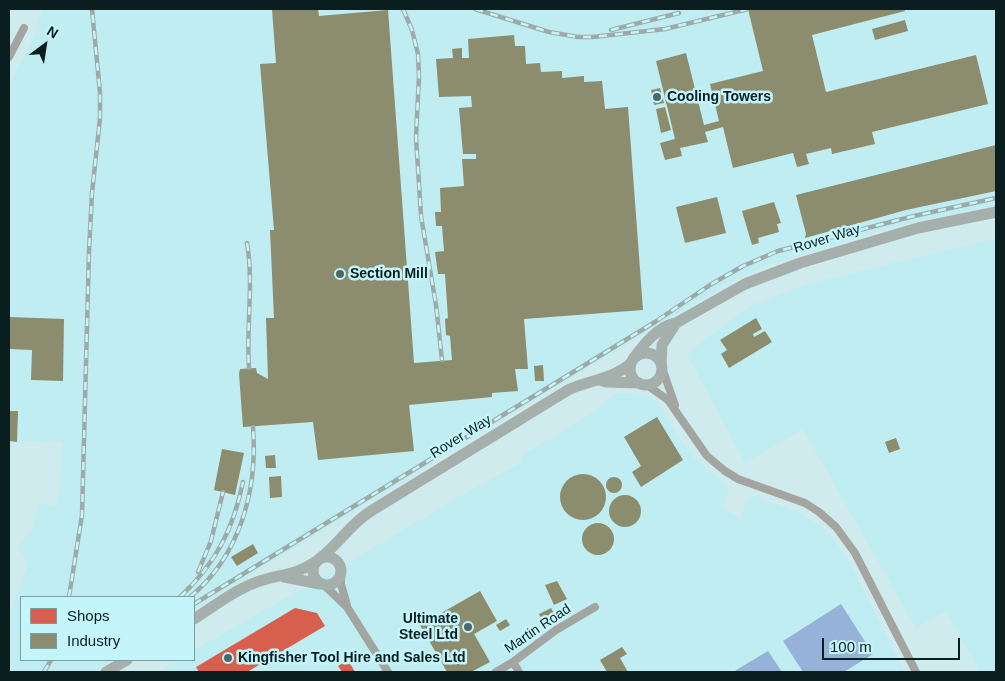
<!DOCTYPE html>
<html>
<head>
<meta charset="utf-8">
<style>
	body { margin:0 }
	#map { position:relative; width:1005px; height:681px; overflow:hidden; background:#d0ebee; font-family:Helvetica,sans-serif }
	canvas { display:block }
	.frame { position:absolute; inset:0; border:10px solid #0a1e20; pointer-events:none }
	.legend { position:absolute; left:20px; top:596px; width:175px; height:65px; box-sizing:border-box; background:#c3f5fb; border:1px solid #799fa3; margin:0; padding:6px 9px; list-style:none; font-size:15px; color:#0a1e20 }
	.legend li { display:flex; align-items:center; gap:10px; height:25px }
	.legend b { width:25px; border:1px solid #799fa3 }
	.north { position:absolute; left:20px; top:20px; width:50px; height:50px; -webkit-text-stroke:4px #c3f5fb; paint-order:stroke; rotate:31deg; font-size:14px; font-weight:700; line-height:20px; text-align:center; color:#0a1e20 }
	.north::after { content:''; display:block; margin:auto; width:18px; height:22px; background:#0a1e20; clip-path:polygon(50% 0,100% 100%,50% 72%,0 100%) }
	.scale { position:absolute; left:822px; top:638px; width:138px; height:22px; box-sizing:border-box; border:2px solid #0a1e20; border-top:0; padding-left:6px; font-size:15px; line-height:18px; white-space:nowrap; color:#0a1e20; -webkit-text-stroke:4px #c3f5fb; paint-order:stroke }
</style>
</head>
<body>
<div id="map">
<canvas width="1005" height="681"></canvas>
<div class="frame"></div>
<ul class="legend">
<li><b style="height:14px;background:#d6604d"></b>Shops</li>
<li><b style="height:14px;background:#8c8c6e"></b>Industry</li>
</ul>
<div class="north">N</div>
<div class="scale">100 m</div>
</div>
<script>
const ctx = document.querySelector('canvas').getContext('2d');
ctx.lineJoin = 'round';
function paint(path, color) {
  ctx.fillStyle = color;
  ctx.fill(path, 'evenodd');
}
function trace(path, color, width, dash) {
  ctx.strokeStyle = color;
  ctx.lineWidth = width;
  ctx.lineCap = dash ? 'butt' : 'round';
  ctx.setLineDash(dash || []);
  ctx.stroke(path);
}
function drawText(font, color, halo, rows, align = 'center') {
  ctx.font = font + ' Helvetica,sans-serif';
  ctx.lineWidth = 5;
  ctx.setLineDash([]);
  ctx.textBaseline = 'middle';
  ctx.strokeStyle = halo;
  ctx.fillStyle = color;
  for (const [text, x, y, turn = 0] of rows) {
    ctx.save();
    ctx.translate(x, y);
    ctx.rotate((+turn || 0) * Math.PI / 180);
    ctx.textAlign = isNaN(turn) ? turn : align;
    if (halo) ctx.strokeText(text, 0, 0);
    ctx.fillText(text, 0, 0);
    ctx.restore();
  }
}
const built = new Path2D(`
	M43,9H996V205L897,226L768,265L739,277L572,377L194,610V597H21V660H112L91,672H9V614L28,566L24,556L19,550V547L22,541L32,531L39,503L55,506L60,489L62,442L9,441V85L38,30L35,27Z
	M996,238V672H980L946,611L916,628L803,429L745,463L687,354L749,306L811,283Z
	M621,393H630L648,398L659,403L677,435L693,457L727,486L728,492L722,509L740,517L748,499L753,496L761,498L802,514L821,527L833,538L847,558L905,672H159L179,660H194V650L351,561L464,494L522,462L520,457L595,411L603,403L616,394Z`);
const water = new Path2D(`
	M841,604L873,654L844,672H803L783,641Z
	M768,651L782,672H733Z`);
const shops = new Path2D(`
	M295,608L317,613L325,626L247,672H199L196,667Z
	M348,660L355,672H342L338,666Z`);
const industry = new Path2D(`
	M272,9H318L319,16L388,10L414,363L452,360L450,336L446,335L445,319L448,318L445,274H438L435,252L444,251L442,226H436L435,212H441L440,188L464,186L462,159H476V154H463L459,108L472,107L471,96L439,97L436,59L453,58L452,49L462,48V58H469L468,39L514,35L515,46H525L526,64L540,63L541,72L562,71V78L584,76V82L602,81L605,109L628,107L643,310L524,319L528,369H515L518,391L492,393V397L409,405L414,451L318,460L313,422L243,427L239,374L240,369L256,368L257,373L268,379L266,318H274L270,230H274L260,64L276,63Z
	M748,9H904L905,11L812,35L826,92L976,55L988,104L872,132L875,144L832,154L831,148L806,154L809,164L797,167L793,153L733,168L723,127L705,132L708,142L680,148L682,156L665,160L660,143L675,139L656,61L686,53L704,125L719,121L710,84L763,71Z
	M905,20L908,31L875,40L872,29Z
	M660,88L664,103L654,105L651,90Z
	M665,107L671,130L661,133L656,109Z
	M996,145V191L906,210L805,238L806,234L796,195Z
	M717,197L726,233L685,243L676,207Z
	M774,202L781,223L777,224L779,232L758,238L759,243L752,245L742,211Z
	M9,317L64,319L63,381L31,380L32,350L9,349Z
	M756,318L762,329L753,334L754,337L765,331L772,342L729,368L721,354L727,350L720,340Z
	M543,365L544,381H535L534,366Z
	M9,411H18L17,442L9,441Z
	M657,417L683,460L641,487L632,472L641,466L624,437Z
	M896,438L900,449L889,453L885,442Z
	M222,449L244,453L235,495L214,490Z
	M275,455L276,468H266L265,456Z
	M560 497a23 23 0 1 1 46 0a23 23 0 1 1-46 0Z
	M281,476L282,497L270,498L269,477Z
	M606 485a8 8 0 1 1 16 0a8 8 0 1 1-16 0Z
	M609 511a16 16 0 1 1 32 0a16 16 0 1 1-32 0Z
	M582 539a16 16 0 1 1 32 0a16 16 0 1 1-32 0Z
	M253,544L258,553L237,566L231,557Z
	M557,581L567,599L554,605L545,585Z
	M480,591L497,621L474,634L490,662L471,672H447L420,625Z
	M551,608L557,619L545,626L539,614Z
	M506,619L510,625L500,631L496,625Z
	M622,647L627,654L620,658L628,672H607L600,660Z`);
const street = new Path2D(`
	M9,57L24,28
	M662,368L675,405
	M647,385L668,400L707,456L725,471L738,479L805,503L819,512L836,527L855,553L916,672
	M341,576V584L347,605
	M325,586L347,607L388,672
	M513,662L519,672
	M496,672L513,662L556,630L595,607`);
const secondary = new Path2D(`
	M630 369a16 16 0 1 1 32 0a16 16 0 1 1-32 0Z
	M633,359C644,344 657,327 676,323L745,284L800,263L918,228L996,212
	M661,363L662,345L676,323
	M599,380L606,382L639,383
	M313 571a14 14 0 1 1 28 0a14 14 0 1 1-28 0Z
	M319,559C338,545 350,524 371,511L568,390C587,381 616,378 631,363
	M284,577L320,584
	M194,619C214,606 235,590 257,582C279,574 295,576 315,562
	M106,672L127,660`);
const rail = new Path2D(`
	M403,9L412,30L418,54L419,76L416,137L421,216L436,305L442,360
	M475,9L549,32L578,37H593L665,29L748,9
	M611,30L679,13
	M247,243C254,284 246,326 249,368
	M198,572L211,541L223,492
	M69,597L82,515L89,251L92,193L100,118V93L92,9
	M180,597C216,563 233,530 243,482
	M190,597C240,556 258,490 253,427
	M194,604L655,322L710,285L743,266L778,251L914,216L996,198
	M44,672L51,660`);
const markers = [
	[657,97,5,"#4f6668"],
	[340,274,5,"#4f6668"],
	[468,627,5,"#4f6668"],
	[228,658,5,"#4f6668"]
];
const poiNames = [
	["Cooling Towers",667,97],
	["Section Mill",350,274],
	["Ultimate",458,619,"right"],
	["Steel Ltd",458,635,"right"],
	["Kingfisher Tool Hire and Sales Ltd",238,658]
];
const streetNames = [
	["Rover Way",827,239,-17],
	["Rover Way",461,437,-32],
	["Martin Road",538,629,-34]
];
paint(built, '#bfedf1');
paint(water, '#97b2d9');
paint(shops, '#d6604d');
paint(industry, '#8c8c6e');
trace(street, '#a2a5a0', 8);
trace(secondary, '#a5b0ac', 11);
trace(rail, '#9eaaa8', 4.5);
trace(rail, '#c3f5fb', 2.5, [8]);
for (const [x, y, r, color] of markers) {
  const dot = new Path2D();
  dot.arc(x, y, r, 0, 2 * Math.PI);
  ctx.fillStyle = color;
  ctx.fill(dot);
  trace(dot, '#c3f5fb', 2);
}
drawText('bold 14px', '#0a1e20', '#c3f5fb', poiNames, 'left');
drawText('14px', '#0a1e20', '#c3f5fb', streetNames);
</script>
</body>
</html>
